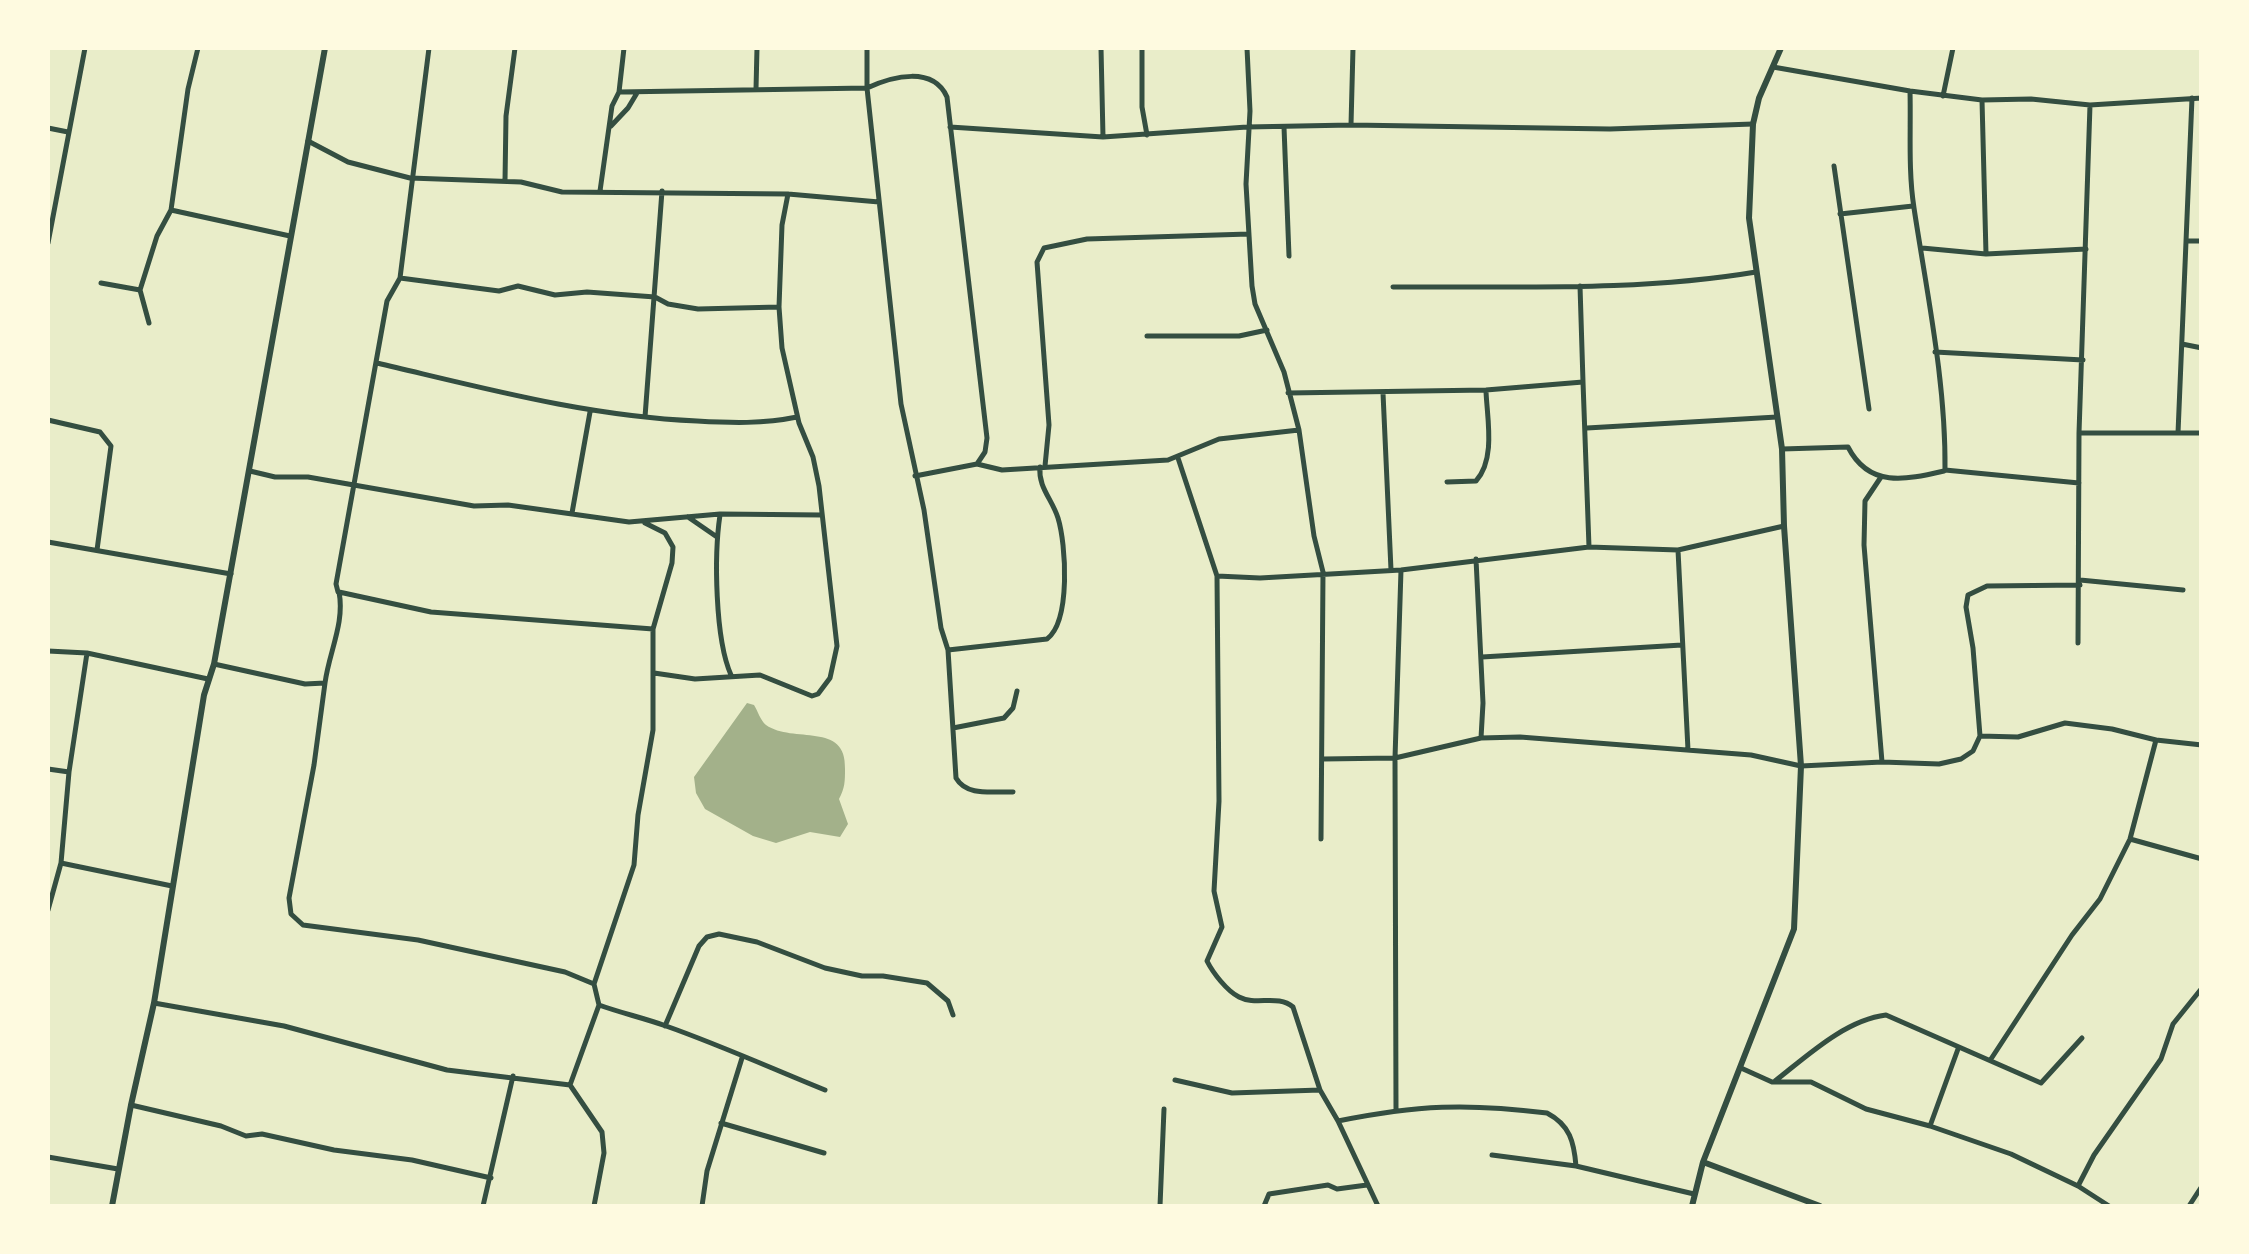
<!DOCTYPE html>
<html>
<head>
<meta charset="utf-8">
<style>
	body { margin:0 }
	#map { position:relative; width:2249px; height:1254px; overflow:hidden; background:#e9edc9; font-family:Montserrat,sans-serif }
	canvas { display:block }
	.frame { position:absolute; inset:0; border:50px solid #fefae0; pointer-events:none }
</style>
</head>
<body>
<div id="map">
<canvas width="2249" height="1254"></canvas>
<div class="frame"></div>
</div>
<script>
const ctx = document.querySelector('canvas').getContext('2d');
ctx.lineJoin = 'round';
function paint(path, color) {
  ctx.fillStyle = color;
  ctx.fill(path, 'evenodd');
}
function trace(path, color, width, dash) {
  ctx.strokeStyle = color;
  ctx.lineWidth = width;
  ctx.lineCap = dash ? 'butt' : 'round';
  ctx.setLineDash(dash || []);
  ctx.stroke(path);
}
const water = new Path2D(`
	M747,703L754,705C758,711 760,720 766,725C793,744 847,721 845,769C845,781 845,788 839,799L848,824L840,837L810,832L776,843L753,836L705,809L696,793L694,777Z`);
const minor = new Path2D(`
	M429,48L400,278L499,291L518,286L555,295L587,292L655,297L668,304L698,309L779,307
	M867,48V88C893,76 933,66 947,97L987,438L985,452L977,464
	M1101,48L1103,137
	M1142,48V107L1147,135
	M1247,48L1250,111L1246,184L1252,286L1255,304L1284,372L1299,430L1314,536L1323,572L1321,839
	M1773,67L1910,91L1982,100L2031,99L2090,105L2202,98
	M756,89L757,48
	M1910,91C1911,129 1908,170 1914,208C1927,294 1946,383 1945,470L2079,483
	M619,92L867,88L901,404L924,510L941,628L948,650L956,778C967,797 993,791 1013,792
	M1943,96L1953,48
	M1982,100L1986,254
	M1351,125L1353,48
	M611,126L628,108L637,93
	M950,127L1103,137L1247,127L1351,125L1610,129L1753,124
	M1284,127L1289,256
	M48,128L68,132
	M308,141L348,162L410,178L521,182L562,192L788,194L879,202
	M1834,166L1869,409
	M505,181L506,116L515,48
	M600,191L612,106L619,92L624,48
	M171,210L290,236
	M1840,214L1913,206
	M2186,241H2202
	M48,243L85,48
	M1922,248L1986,254L2086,249
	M101,283L140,290
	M1580,286L1583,382
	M1393,287C1514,286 1637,292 1756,272
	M149,323L140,290L157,236L171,210L188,89L198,48
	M1147,336H1239L1267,330
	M2182,344L2202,348
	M1935,352L2083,360
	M377,363C484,388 586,416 697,421C731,423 763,424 797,417
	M1288,393L1486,390L1583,382L1589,547
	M1383,393L1391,570
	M645,417L662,191
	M48,420L100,432L111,446L97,550
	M1587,428L1777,417
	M2079,433H2202
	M2178,433L2192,98
	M1782,449L1848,447C1869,488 1905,480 1944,471
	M1178,458L1217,576L1260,578L1401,570L1589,547L1678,550L1784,526
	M1045,466L1049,425L1037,262L1044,248L1087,239L1249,234
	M250,471L275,477H308L474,506L508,505L629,522L720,514L822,515
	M915,476L977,464L1002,470L1168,460L1219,439L1299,430
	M1881,477L1865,501L1864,545L1882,762
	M1447,482L1476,481C1496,459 1487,418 1486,391
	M572,513L590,412
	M720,515C714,555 715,639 731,675
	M688,517L717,537
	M48,542L231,574
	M1678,550L1688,750
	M1476,559L1483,703L1481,738
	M1217,576L1219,801L1214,891L1222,927L1207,961C1213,973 1227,991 1239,997C1256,1006 1278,994 1293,1007L1320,1090L1338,1121L1378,1206
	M2080,580L2183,590
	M338,592L336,584L387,301L400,278
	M2078,643L2079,433L2090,105
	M948,650L1047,639C1071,621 1066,544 1058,518C1052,499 1038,487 1040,467
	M48,651L87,653L208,679
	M1482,657L1682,645
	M214,664L305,684L325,683C329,652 345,623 339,592L431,612L653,629
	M654,673L695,679L760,675L812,696L818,694L830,678L837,646L819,486L813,457L799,423L782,348L779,307L782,225L788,194
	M325,683L314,765L289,898L291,914L303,925L418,940L565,972L594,984
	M953,728L1004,718L1013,708L1017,691
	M1980,736L1973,648L1966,607L1968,595L1987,586L2080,585
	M1323,759L1395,758L1481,738L1520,737L1751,755L1801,766L1882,762L1939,764L1961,759L1973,751L1980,736L2018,737L2065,723L2112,729L2156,740
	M48,769L69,772
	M2130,839L2202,859
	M61,863L69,772L87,653
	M48,910L61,863L172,886
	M154,1003L284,1026L447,1070L570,1085L599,1005L594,984L634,865L638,815L653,730V629L672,563L673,547L665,533L645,523
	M599,1005C621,1013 644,1018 666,1026C720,1045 773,1069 825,1090
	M665,1026L699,946L707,937L719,934L757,942L825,968L862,976H883L927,983L948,1001L953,1015
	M1991,1059L2072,935L2100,899L2130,839L2156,740L2202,745
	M1741,1068L1772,1082H1811L1866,1109L1930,1126L2011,1154L2078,1186L2109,1206
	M1175,1080L1232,1093L1320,1090
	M1775,1081C1807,1056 1845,1020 1886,1015L2041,1083L2082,1038
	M570,1085L602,1132L604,1153L594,1206
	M131,1105L221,1126L246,1136L262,1134L334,1150L412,1160L491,1178
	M1396,1109L1395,758L1401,570
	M1338,1121C1417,1105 1467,1103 1547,1113C1570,1125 1574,1142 1576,1166
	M721,1123L824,1153
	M1930,1126L1958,1049
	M1492,1155L1576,1166L1694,1194
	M48,1157L118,1169
	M2078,1186L2094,1155L2161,1059L2173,1024L2202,988
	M483,1206L513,1076
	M702,1206L707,1171L742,1058
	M1160,1206L1164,1109
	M1264,1206L1269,1194L1328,1185L1337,1189L1367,1185
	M2189,1206L2202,1186`);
const tertiary = new Path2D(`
	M1781,48L1759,98L1753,124L1749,218L1782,449L1784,526L1801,766L1794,929L1703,1162L1820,1206
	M112,1206L131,1105L154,1003L204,695L214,664L325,48
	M1692,1206L1703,1162`);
paint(water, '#a3b18a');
trace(minor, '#344e41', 5);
trace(tertiary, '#344e41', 6);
</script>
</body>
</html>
